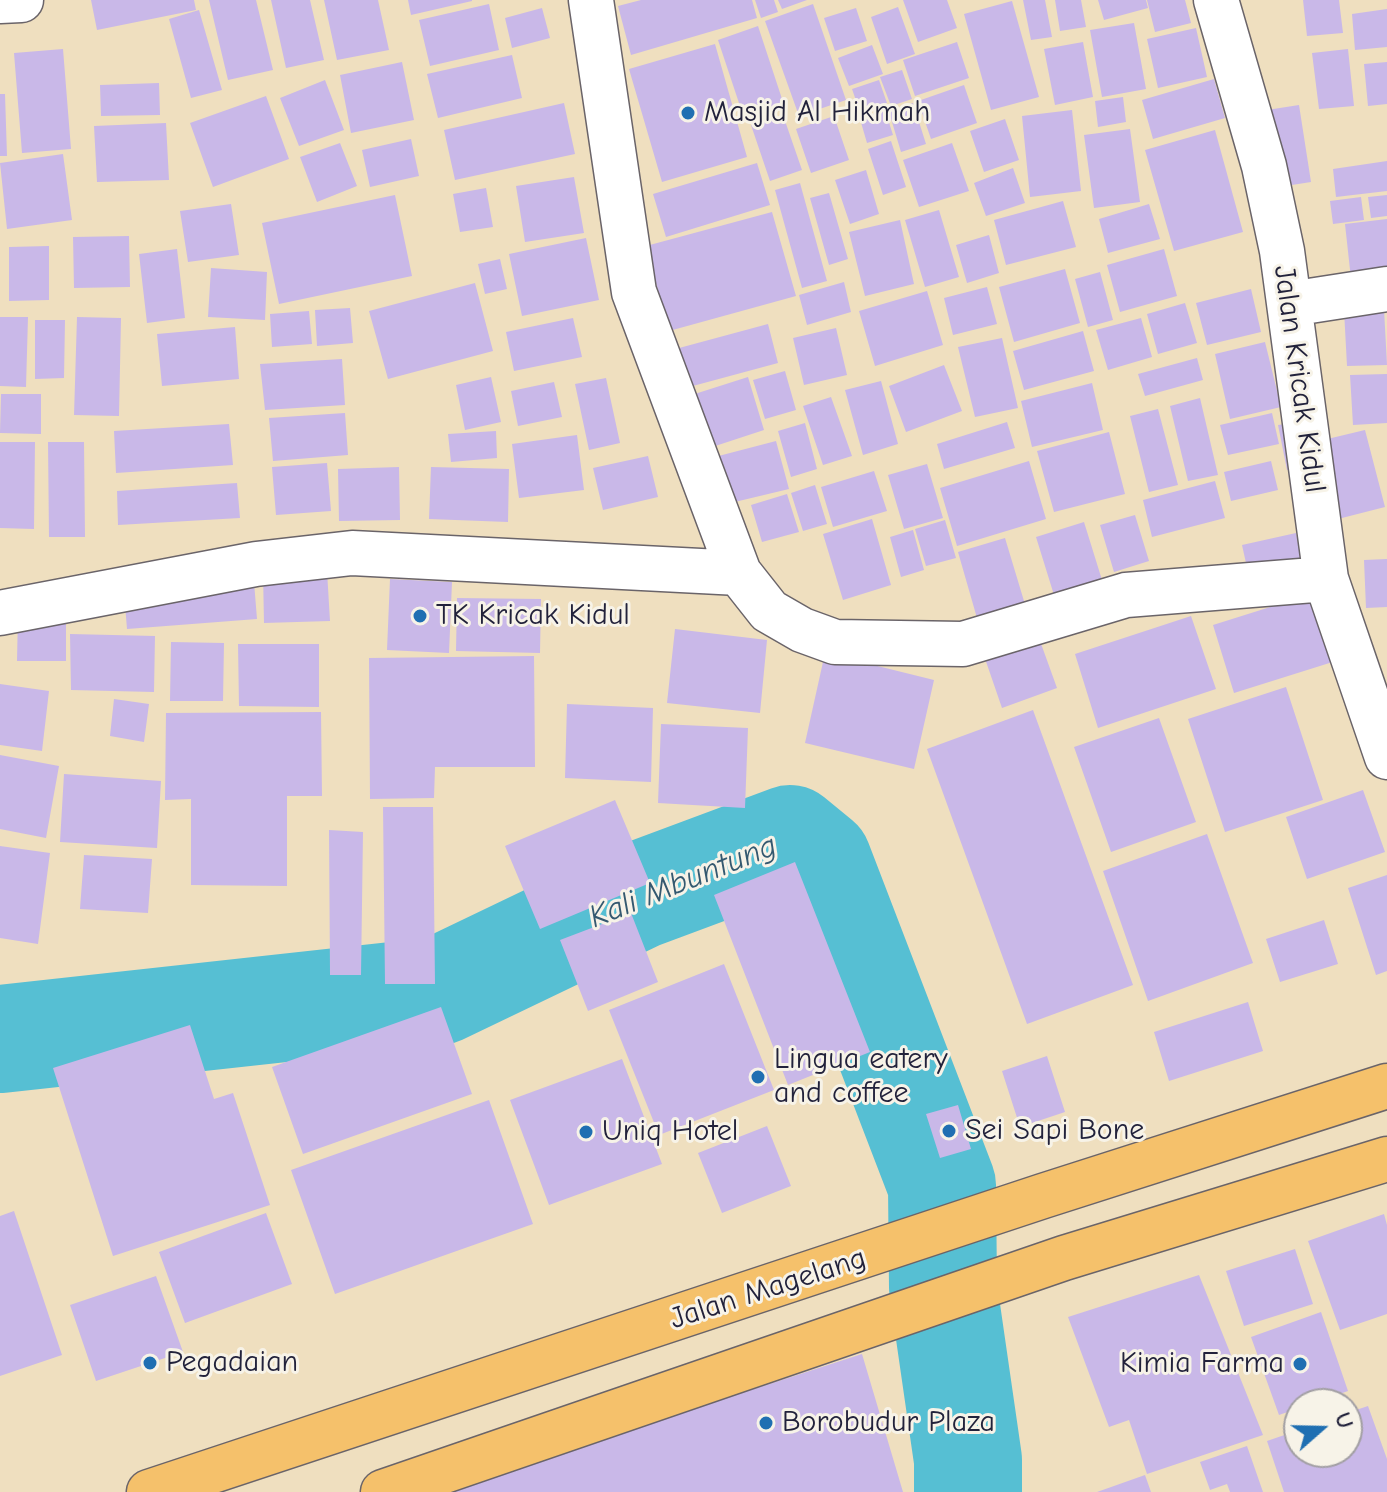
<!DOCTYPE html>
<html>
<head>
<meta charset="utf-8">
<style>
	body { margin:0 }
	#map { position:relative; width:1387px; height:1492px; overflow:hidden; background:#efdfbf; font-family:"Comic Neue",sans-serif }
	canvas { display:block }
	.north { position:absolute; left:1283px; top:1388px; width:80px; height:80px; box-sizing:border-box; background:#f7f3e8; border:2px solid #a29fa3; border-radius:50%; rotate:70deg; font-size:22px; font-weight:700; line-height:32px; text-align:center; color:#22223b }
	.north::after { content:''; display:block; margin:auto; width:28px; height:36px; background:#1f6fb2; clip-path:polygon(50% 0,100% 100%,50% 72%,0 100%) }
</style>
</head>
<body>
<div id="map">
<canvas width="1387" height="1492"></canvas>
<div class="north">U</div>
</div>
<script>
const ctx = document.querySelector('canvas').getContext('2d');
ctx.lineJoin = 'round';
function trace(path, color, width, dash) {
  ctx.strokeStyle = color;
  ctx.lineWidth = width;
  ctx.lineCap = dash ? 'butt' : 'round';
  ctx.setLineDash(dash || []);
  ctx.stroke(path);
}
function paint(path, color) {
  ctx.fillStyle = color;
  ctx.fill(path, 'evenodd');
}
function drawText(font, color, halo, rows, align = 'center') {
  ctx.font = font + ' "Comic Neue",sans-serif';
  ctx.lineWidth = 6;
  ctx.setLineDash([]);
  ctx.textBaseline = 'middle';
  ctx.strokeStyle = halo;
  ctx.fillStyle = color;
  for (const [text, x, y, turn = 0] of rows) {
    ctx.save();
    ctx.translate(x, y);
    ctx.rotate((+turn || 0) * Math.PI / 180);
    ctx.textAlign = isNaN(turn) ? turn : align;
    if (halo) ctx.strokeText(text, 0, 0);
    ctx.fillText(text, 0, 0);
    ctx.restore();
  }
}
const river = new Path2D(`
	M0,1039L439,991L637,896L790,839L818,862L942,1185L943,1287L968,1460V1492`);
const building = new Path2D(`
	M91,0H194L196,10L97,30Z
	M209,0H256L273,70L228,80Z
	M271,0H310L324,60L286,68Z
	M324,0H378L389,50L337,60Z
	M408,0H472V1L411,15Z
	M641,0H752L757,18L631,55L618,6Z
	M755,0H774L778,12L761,18Z
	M778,0H807L782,9Z
	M903,0H947L957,28L918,42Z
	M1023,0H1045L1052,37L1031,40Z
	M1055,0H1081L1086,27L1060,31Z
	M1098,0H1146L1148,8L1104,20Z
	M1147,0H1185L1191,23L1155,32Z
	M1303,0H1339L1343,33L1307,36Z
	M1012,1L1039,97L991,110L964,14Z
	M489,4L499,50L430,66L419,20Z
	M813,4L846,100L799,116L765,21Z
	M898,7L915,54L887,64L871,17Z
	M542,8L550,38L512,48L505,18Z
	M856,8L867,41L835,51L824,18Z
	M1387,9V47L1355,50L1352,14Z
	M199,10L222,90L191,98L169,19Z
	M1134,23L1146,89L1102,97L1090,30Z
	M758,26L784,105L744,118L718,40Z
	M1196,28L1207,77L1158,88L1147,39Z
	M957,42L969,78L915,96L903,60Z
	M1083,42L1093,97L1055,105L1044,49Z
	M715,44L747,157L662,182L629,69Z
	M872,45L883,74L849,86L838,58Z
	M63,49L71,149L22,153L14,53Z
	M1348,49L1354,106L1319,109L1312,53Z
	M512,55L522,98L438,118L427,74Z
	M402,62L414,120L351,133L340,75Z
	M1387,62V104L1368,106L1364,64Z
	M902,70L912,99L891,106L880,77Z
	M1214,79L1225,118L1153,139L1142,100Z
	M325,80L344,130L299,146L280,98Z
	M879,80L887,103L860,112L852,89Z
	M159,83L160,115L101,116L100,85Z
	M964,85L977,123L931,139L918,101Z
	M0,94H5L7,156H0Z
	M266,96L289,159L213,187L190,123Z
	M1123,97L1126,122L1098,127L1095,101Z
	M564,103L575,154L455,180L444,130Z
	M913,103L926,144L901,152L889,112Z
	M1299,105L1311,182L1279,187L1267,110Z
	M885,110L893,135L867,143L860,119Z
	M1072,110L1081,191L1030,197L1022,116Z
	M783,115L802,170L770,181L751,125Z
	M834,116L849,160L811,173L796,129Z
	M1005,119L1019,160L984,172L970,131Z
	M166,123L169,180L97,182L94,126Z
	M1130,129L1140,202L1094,208L1084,135Z
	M1215,130L1243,232L1174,251L1145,150Z
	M411,139L419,176L370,187L362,150Z
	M891,141L906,187L883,195L868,149Z
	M340,143L357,186L317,202L300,157Z
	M952,143L969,191L919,207L903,160Z
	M63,154L72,220L7,229L0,163Z
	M1387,161V191L1336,197L1333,169Z
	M757,163L770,205L666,237L653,194Z
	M1013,168L1025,203L986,216L974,183Z
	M866,170L879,214L850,224L835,180Z
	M574,177L584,233L525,242L516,186Z
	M800,183L827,281L802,288L775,190Z
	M486,188L493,227L460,232L453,194Z
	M829,193L848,259L829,265L810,198Z
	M395,195L412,276L279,304L262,223Z
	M1387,195V216L1371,218L1368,197Z
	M1361,197L1364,220L1333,224L1330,201Z
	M1063,201L1076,247L1006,265L994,220Z
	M231,204L239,255L188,262L180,211Z
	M1149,204L1160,239L1108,253L1099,219Z
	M939,210L959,277L925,287L905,220Z
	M772,212L796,296L669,331L646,246Z
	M1387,219V284L1352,288L1345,224Z
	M900,220L914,284L865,296L849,232Z
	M989,235L999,273L967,283L956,245Z
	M129,236L130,287L74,288L73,237Z
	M586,238L599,300L522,316L509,254Z
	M49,246V300L9,301V247Z
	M177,249L185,318L147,323L139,254Z
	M1164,249L1177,296L1120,312L1107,265Z
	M500,259L507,289L485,294L478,264Z
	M211,268L267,272L265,320L208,317Z
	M1065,269L1080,323L1014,342L999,287Z
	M1100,272L1113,320L1088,327L1075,279Z
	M844,282L851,312L807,325L799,295Z
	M475,283L493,351L388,379L369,311Z
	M987,287L997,324L953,335L944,298Z
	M1251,289L1261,332L1207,345L1196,303Z
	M927,291L943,345L875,366L859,311Z
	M1185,303L1197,343L1158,354L1147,314Z
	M350,308L353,343L317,346L315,310Z
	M1384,309L1387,365L1347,366L1344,310Z
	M309,311L312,344L272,347L270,314Z
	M0,317H28L26,387L0,386Z
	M77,317L121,318L119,416L74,415Z
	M573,318L582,357L514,371L506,332Z
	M1141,318L1152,357L1108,370L1096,330Z
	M35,320H65L64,378L35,379Z
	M768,324L778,363L678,390L668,351Z
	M235,327L239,379L162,386L157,334Z
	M836,328L847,375L804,385L793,338Z
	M1083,331L1094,371L1024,390L1013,351Z
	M1002,338L1018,408L975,417L958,347Z
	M1265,342L1281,407L1230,419L1215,354Z
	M1197,358L1203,380L1145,396L1138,374Z
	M342,359L345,405L265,410L260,364Z
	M944,365L962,411L906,432L889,386Z
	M785,371L796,410L765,419L753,380Z
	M1387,374V423L1353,425L1350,375Z
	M491,377L501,422L465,430L456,385Z
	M748,377L764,430L697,452L679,399Z
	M606,378L620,443L589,450L575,384Z
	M881,381L898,444L863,455L845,390Z
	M554,382L562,417L518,426L511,391Z
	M1092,383L1103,430L1032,447L1021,401Z
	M1,394H41V434L0,433Z
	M831,397L852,456L823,465L803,406Z
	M1200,398L1218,475L1188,481L1170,406Z
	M1158,409L1178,485L1149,492L1130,416Z
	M345,413L348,455L273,461L269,418Z
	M1272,413L1279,444L1228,455L1220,425Z
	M1007,422L1015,448L944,469L937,444Z
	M1300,422L1308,466L1287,470L1278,425Z
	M805,423L817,469L791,477L778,431Z
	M229,424L233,465L116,473L114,431Z
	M1365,430L1385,507L1338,519L1319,441Z
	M496,431L497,458L451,462L448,434Z
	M1109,432L1125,494L1054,512L1037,451Z
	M577,435L584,490L519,498L512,444Z
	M776,441L789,489L718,506L707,459Z
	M0,442H35L34,529L0,528Z
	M48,442H84L85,537H49Z
	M648,456L658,497L603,510L593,468Z
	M1029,461L1046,519L957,546L940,488Z
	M1271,461L1278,490L1231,501L1224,472Z
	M327,463L331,511L276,515L272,467Z
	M927,464L943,518L904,529L888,475Z
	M399,467L400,520L339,521L338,469Z
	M431,467L509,469L508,522L429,519Z
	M874,471L887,511L833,527L821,487Z
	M1215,481L1225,518L1152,537L1143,500Z
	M237,483L240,518L118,525L117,491Z
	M815,485L827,524L803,531L791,493Z
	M787,494L799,532L762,542L751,505Z
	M1135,515L1149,561L1114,572L1100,525Z
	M872,519L891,585L843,600L823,534Z
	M945,520L956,558L926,566L915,529Z
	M1084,522L1102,580L1054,595L1036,537Z
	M913,530L924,570L901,577L890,537Z
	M1296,533L1301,559L1248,572L1242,545Z
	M1005,538L1027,611L979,625L958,552Z
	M1387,559V607L1366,608L1364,560Z
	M327,571L330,621L264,623L263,573Z
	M390,579L452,582L449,653L387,650Z
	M254,582L257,619L127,629L124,592Z
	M1318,592L1339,660L1234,693L1213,625Z
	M457,598L541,599L540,653L456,651Z
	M18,613H66V661H17Z
	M1191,616L1216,689L1098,728L1075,654Z
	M1035,627L1057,688L1002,708L981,647Z
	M675,629L767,640L760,713L667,703Z
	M70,634L155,636L154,692L71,690Z
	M171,642L224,643L223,701H170Z
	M238,644H319V707L239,706Z
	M825,653L934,680L914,769L805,743Z
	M534,656L535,767H435L434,798L370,799L369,658Z
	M0,684L49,691L42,751L0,745Z
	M1286,687L1323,800L1225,832L1188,719Z
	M114,699L149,704L144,742L110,736Z
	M567,704L653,708L651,782L565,778Z
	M1033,710L1133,985L1027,1024L927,749Z
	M321,712L322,796H287V886L191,885V799L165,800L166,713Z
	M1159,718L1196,822L1111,852L1074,747Z
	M661,724L748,728L745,808L658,803Z
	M0,755L59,766L46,838L0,829Z
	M64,774L161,781L157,848L60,842Z
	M1363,790L1385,852L1307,879L1286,817Z
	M615,800L650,883L540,929L505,846Z
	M383,807H433L435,984H385Z
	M329,830L363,832L361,975H330Z
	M1207,834L1253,963L1148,1001L1103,871Z
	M0,846L50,853L38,944L0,938Z
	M84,855L152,859L148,913L80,909Z
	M795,862L870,1052L788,1085L714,895Z
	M1387,875V971L1376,975L1348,888Z
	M631,913L658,982L588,1011L560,940Z
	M1324,920L1338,964L1280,982L1266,939Z
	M724,964L774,1090L659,1135L609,1010Z
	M1248,1002L1263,1051L1169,1081L1154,1032Z
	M441,1007L472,1094L303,1154L272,1067Z
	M190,1025L214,1099L233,1093L270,1205L113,1256L53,1068Z
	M1047,1056L1065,1112L1020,1127L1002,1071Z
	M622,1059L662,1164L549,1205L510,1100Z
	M489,1100L533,1224L335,1294L291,1170Z
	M958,1105L971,1149L940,1158L926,1114Z
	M767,1126L791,1186L722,1213L698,1153Z
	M14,1211L62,1355L0,1376V1216Z
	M266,1213L292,1284L185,1323L159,1252Z
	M1384,1214L1387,1225V1314L1340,1330L1308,1241Z
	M1295,1249L1313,1304L1244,1326L1226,1271Z
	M1199,1275L1263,1435L1147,1474L1129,1420L1109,1427L1068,1317Z
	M156,1276L183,1352L96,1381L70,1305Z
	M1321,1312L1348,1391L1311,1404H1299V1408L1279,1415L1251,1337Z
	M862,1354L903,1492H440L439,1491Z
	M1368,1406L1387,1459V1492H1284L1267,1441L1299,1430V1452H1347V1413Z
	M1247,1446L1263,1492H1230L1227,1484L1210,1490L1200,1462Z
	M1145,1475L1151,1492H1097Z`);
const minor = new Path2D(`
	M591,0L634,292L739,573L769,611L802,630L835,642L963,644L1126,595L1326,579
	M1216,0L1264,166L1282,251L1326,579L1387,757
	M0,1L21,0
	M1290,304L1387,289
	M0,613L256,564L352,553L739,573`);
const major = new Path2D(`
	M149,1492L1043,1196L1387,1086
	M383,1492L1064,1258L1387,1159`);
const markers = [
	[688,113,8,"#1f6fb2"],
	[420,616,8,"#1f6fb2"],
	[758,1077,8,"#1f6fb2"],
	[949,1131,8,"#1f6fb2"],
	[586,1132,8,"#1f6fb2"],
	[150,1363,8,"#1f6fb2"],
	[1300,1364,8,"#1f6fb2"],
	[766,1423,8,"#1f6fb2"]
];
const poiNames = [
	["Masjid Al Hikmah",704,113],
	["TK Kricak Kidul",436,616],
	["Lingua eatery",774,1060],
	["and coffee",774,1094],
	["Sei Sapi Bone",965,1131],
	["Uniq Hotel",602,1132],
	["Pegadaian",166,1363],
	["Kimia Farma",1284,1364,"right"],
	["Borobudur Plaza",782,1423]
];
const streetNames = [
	["Jalan Kricak Kidul",1299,379,82],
	["Jalan Magelang",768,1289,-18]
];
const waterNames = [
	["Kali Mbuntung",683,882,-22]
];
trace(river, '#56bfd3', 108);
paint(building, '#c9b8e8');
trace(minor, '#6a6469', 47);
trace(major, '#6a6469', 47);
trace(minor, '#fff', 44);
trace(major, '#f5c16b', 44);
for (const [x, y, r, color] of markers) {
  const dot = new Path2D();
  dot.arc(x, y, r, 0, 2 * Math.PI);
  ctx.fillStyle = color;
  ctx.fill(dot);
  trace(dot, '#f7f3e8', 3);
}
drawText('30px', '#22223b', '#f7f3e8', poiNames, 'left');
drawText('30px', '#22223b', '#f7f3e8', streetNames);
drawText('italic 32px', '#345970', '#f7f3e8', waterNames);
</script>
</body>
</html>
